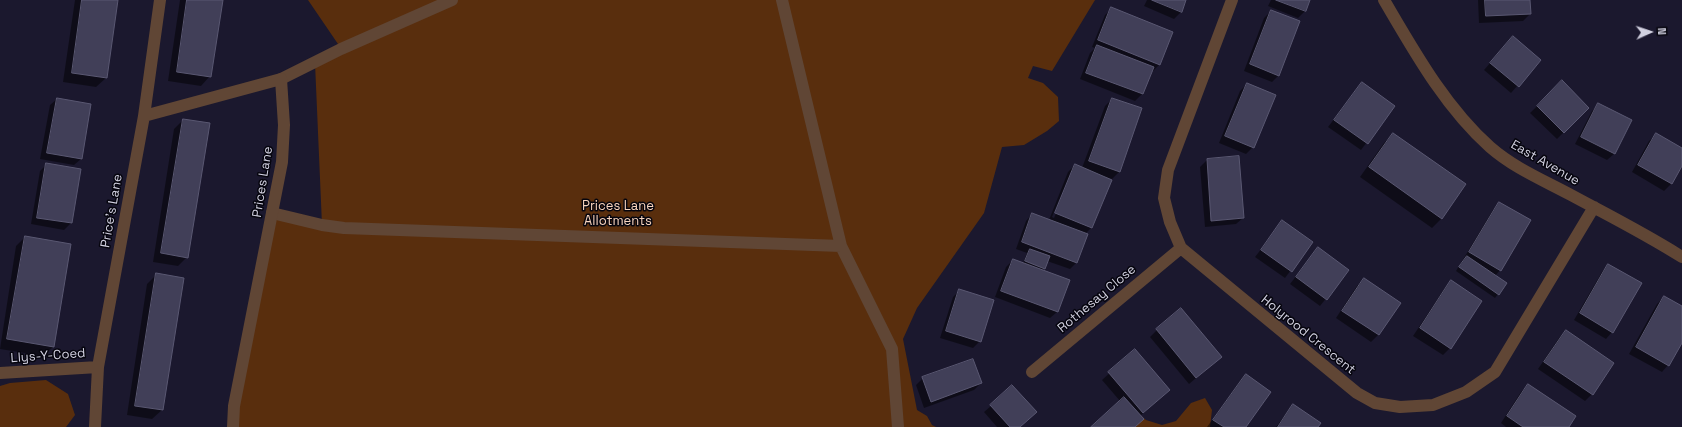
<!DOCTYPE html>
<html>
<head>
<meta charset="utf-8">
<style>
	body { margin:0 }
	#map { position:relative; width:1682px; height:427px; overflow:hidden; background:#1b182e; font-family:"Space Grotesk",sans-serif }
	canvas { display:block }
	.north { position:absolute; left:1630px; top:12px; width:40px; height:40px; -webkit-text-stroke:3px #06050e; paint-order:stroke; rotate:87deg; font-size:11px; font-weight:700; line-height:16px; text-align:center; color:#d2d1e1 }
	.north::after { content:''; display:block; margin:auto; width:14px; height:18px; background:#d2d1e1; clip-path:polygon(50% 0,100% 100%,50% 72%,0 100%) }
</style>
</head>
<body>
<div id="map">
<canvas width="1682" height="427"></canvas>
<div class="north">N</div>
</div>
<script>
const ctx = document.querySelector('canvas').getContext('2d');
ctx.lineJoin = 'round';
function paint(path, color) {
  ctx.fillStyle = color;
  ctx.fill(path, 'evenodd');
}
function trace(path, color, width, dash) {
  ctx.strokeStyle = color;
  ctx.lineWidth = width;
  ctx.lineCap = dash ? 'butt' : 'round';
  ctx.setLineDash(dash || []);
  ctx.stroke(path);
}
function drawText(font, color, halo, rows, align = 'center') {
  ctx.font = font + ' "Space Grotesk",sans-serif';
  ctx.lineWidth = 3;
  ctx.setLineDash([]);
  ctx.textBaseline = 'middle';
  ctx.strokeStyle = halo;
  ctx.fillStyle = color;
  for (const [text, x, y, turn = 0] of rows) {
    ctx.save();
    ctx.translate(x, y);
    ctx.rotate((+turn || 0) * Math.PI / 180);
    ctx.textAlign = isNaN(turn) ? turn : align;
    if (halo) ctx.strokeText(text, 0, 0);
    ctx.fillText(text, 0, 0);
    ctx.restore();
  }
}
const green = new Path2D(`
	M308,0H1095L1052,71L1033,66L1028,78L1043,83L1058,97L1059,121L1047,131L1024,145L1002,147L984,213L917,308L903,339L917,410L927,416L932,425L936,427H233L272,213L322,225L315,63L338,44Z
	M46,380L68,394L75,415L66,427H0V386L10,383Z
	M1205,398L1212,410L1210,427H1126L1134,410L1146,420L1162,425L1176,421L1191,403Z`);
const shadow = new Path2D(`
	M75,0H117L106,78L96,87L63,82Z
	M180,0H222L210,76L201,86L168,81Z
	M1147,0H1185L1181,12L1174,19L1144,6Z
	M1271,0H1309L1305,11L1298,18L1268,6Z
	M1478,0H1529L1530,14L1523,21L1479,23Z
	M1112,8L1160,64L1153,71L1151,70L1142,94L1135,101L1080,79L1090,53L1095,48L1092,47L1105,15Z
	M1271,11L1279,75L1272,82L1244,71L1264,18Z
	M1513,37L1540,60L1511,93L1484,70Z
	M1562,82L1588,108L1557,139L1530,113Z
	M1362,83L1394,106L1361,150L1328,127Z
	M1247,84L1253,147L1246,154L1219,143L1240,91Z
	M57,99L81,159L74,165L40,159L50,105Z
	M1112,99L1141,109L1119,172L1112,179L1106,177L1105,178L1111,181L1091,228L1085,234L1077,262L1070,269L1047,261L1042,271L1057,312L1050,318L995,297L1006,267L1013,260L1023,263L1027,253L1016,249L1026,221L1032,214L1049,220L1068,172L1075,165L1082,168L1105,106ZM1071,172H1073L1054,218L1052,217Z
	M1599,104L1631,121L1614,154L1607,160L1575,144L1592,111Z
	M183,120L187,257L178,266L153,262L174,129Z
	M1393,134L1442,218L1432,228L1360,177L1384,143Z
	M1656,135L1682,149V164L1671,184L1664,191L1632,172L1649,141Z
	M1207,160L1243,218L1236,224L1205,227L1200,167Z
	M47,164L71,223L64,230L31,224L40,171Z
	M1499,203L1529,221L1500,270L1495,276L1498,294L1495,298L1456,271L1493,210Z
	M1283,221L1312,242L1285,278L1255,257Z
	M25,237L53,347L43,356L0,349L16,246Z
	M1318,248L1348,271L1320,306L1290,284Z
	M1608,265L1612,332L1606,339L1574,320L1602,272Z
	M157,274L162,410L152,419L127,415L147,284Z
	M1364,279L1399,303L1378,335L1371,342L1336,318L1357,286Z
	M1452,281L1450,348L1443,355L1413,336L1445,288Z
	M960,290L980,341L973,348L940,338L953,297Z
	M1664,297L1682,307V341L1668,365L1662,372L1629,354L1657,304Z
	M1157,330L1214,363L1189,384L1150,337Z
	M1566,331L1592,394L1585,401L1538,369L1559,338Z
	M1135,350L1162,396L1140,416L1134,427H1092L1120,401L1102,380Z
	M1247,376L1245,427H1207L1240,382Z
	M923,378L981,383L974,390L924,408L916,385Z
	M1528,385L1567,427H1506L1501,423L1521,392Z
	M1293,405L1317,427H1276Z
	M991,406L1019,427H997L984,412Z`);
const building = new Path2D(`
	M82,0H118L107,78L72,73Z
	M187,0H223L211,77L177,72Z
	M1152,0H1186L1182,12Z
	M1276,0H1310L1306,11Z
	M1485,0H1530L1531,14L1486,16Z
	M1111,7L1173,32L1160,65L1098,40Z
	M1271,10L1300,21L1279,76L1250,64Z
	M1513,36L1541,60L1519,87L1490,63Z
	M1097,45L1154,67L1143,94L1086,73Z
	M1562,80L1589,108L1564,133L1537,106Z
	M1362,82L1395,106L1368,144L1334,120Z
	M1247,83L1276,95L1254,148L1225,136Z
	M57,98L91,104L82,159L47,153Z
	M1112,98L1142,108L1120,172L1089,161Z
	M1598,103L1632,120L1615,154L1581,137Z
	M183,119L210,123L188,258L161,253Z
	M1393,133L1466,184L1442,219L1369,167Z
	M1656,133L1682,148V166L1672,184L1638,165Z
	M1239,156L1244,218L1211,221L1207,159Z
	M46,163L81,169L72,223L37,218Z
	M1075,164L1112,180L1092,228L1055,213Z
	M1499,202L1531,220L1501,271L1469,252Z
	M1032,213L1088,234L1077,263L1022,242Z
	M1282,220L1313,242L1292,272L1261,250Z
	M25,236L71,244L54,347L7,339Z
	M1318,247L1349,270L1327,300L1296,277Z
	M1030,249L1050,256L1045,269L1025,261Z
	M1467,256L1507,283L1499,295L1459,267Z
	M1013,259L1070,280L1058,312L1001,291Z
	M1608,264L1642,283L1613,333L1580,313Z
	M156,273L184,278L163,410L135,406Z
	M1364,278L1401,303L1379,335L1342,311Z
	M1451,280L1482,301L1451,349L1420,328Z
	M959,289L994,300L981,342L946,331Z
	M1664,296L1682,306V343L1669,366L1636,347Z
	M1181,308L1222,357L1196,378L1156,329Z
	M1566,330L1614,363L1593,395L1544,362Z
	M1135,349L1170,390L1143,413L1108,372Z
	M973,359L982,383L931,402L922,377Z
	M1246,374L1271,392L1246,427H1224L1213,420Z
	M1528,384L1576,416L1569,427H1523L1507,416Z
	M1012,385L1037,412L1020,427H1010L990,405Z
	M1124,397L1144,419L1135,427H1091Z
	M1293,404L1321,423L1318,427H1278Z`);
const lane = new Path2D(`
	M782,0L841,246L892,349L898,427
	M281,79L341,49L452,0
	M272,213L322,225L344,228L841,246`);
const street = new Path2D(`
	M1232,0L1168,170L1164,198L1170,222L1181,248L1357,393L1375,403L1400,407L1433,405L1466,392L1495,372L1594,207
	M1384,0C1414,51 1445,107 1490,147C1514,168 1543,180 1571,195C1608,215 1646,234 1682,257
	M144,116L281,79L284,125L282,162L234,406L233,427
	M1032,372L1181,248
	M0,373L98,367
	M95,427L98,367L144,116L160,0`);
const streetNames = [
	["East Avenue",1545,163,30],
	["Prices Lane",263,182,-81],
	["Price's Lane",112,211,-80],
	["Rothesay Close",1097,299,-40],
	["Holyrood Crescent",1308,335,39],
	["Llys-Y-Coed",48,356,-4]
];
const parkNames = [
	["Prices Lane",618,206],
	["Allotments",618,221]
];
paint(green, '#592e0d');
paint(shadow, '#0007');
paint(building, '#413f58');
trace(building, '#5a5872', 1);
trace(lane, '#604635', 12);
trace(street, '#604635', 12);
drawText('13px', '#d2d1e1', '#06050e', streetNames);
drawText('13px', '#f9d5be', '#06050e', parkNames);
</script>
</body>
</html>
